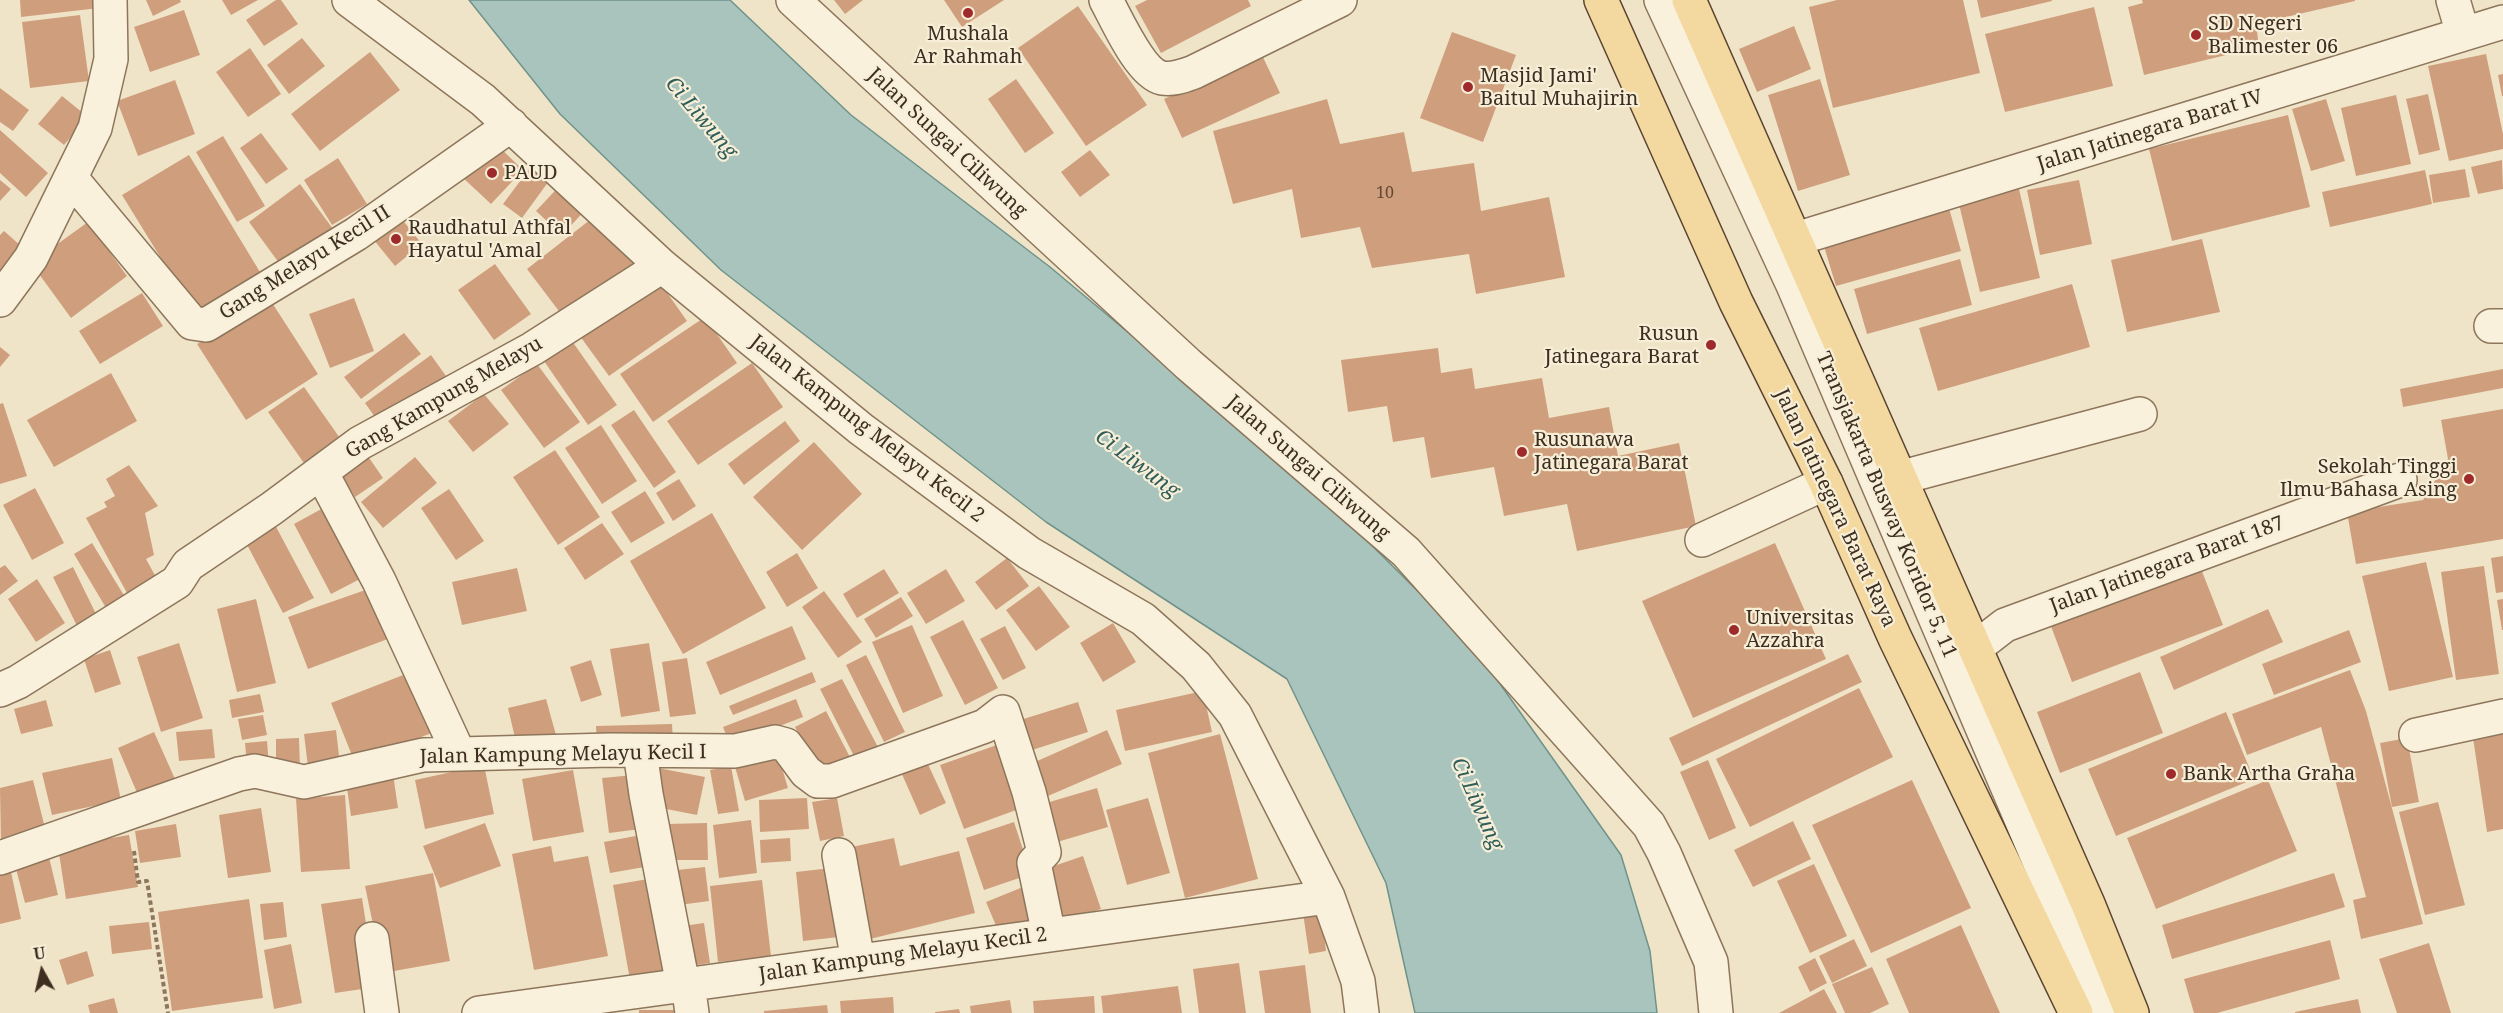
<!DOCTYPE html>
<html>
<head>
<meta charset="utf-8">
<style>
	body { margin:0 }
	#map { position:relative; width:2503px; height:1013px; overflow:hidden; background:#f0e4c8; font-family:"Noto Serif",serif }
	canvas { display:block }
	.north { position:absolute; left:12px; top:941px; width:60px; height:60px; -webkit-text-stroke:4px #f7eed8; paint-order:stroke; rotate:352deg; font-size:16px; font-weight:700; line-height:24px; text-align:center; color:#3d2e20 }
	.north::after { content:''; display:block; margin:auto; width:21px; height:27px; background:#3d2e20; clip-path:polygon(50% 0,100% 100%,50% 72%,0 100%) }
</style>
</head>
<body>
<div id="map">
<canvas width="2503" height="1013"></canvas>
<div class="north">U</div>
</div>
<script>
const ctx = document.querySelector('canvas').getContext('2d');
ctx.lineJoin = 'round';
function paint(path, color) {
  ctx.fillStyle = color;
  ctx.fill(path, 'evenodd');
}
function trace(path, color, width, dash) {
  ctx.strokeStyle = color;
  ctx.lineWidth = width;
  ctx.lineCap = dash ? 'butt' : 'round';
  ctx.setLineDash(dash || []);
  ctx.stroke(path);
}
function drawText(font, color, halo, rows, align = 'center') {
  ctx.font = font + ' "Noto Serif",serif';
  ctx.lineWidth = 4.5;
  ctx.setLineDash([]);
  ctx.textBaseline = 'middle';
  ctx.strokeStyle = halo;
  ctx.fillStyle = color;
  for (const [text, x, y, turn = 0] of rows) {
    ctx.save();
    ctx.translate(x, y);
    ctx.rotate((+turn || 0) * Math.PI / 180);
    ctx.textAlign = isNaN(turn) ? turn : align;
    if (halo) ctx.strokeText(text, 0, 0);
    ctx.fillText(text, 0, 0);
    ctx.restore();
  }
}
const water = new Path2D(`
	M469,0H730L851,115L1050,267L1314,488L1474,647L1621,855L1650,951L1657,1013H1415L1386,883L1287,679L1046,522L721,270L560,114Z`);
const building = new Path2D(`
	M20,0H98L99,8L21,17Z
	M146,0H180L181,2L153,16Z
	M222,0H258L231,15Z
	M276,0H281L298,24L264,46L246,20Z
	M834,0H863L845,14Z
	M944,0H1004L962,27Z
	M1147,0H1248L1251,6L1161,53L1135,6Z
	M1837,0H1963L1980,73L1833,108L1809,7Z
	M1977,0H2052V1L1981,18Z
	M2142,0H2355V1L2256,24L2259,47L2144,75L2128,7L2143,3Z
	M1078,6L1147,105L1086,146L1018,48Z
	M2094,7L2113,86L2005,112L1985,34Z
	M184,10L200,55L150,72L134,27Z
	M80,15L89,81L30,88L22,22Z
	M1794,26L1811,69L1757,92L1739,49Z
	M1452,32L1516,55L1483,142L1420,118Z
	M302,38L325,66L289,94L267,65Z
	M250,48L281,94L248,117L216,72Z
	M370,52L400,90L320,151L291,114Z
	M1261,53L1280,93L1182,138L1164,99Z
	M2486,54L2503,134V149L2449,161L2428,66Z
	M2503,74V96H2502L2498,75Z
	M1016,79L1054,133L1025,153L988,99Z
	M1820,79L1850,175L1798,191L1768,95Z
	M175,80L195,134L138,156L117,101Z
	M0,88L29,110L13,131L0,122Z
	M2428,94L2440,150L2419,155L2406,99Z
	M2396,95L2411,164L2356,176L2341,108Z
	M62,96L88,117L64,145L38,124Z
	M1327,99L1340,144L1404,132L1412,172L1474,163L1481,211L1549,197L1565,277L1476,294L1469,254L1372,268L1360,227L1301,238L1292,189L1233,204L1213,131Z
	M2326,99L2345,161L2311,171L2292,109Z
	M2288,115L2310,207L2172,241L2149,149Z
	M0,130L48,173L26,197L0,173Z
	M261,133L288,169L266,184L240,148Z
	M223,136L265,206L237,222L196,152Z
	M494,142L523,170L491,204L461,176Z
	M1090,150L1110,175L1080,197L1061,172Z
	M189,155L260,272L194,312L122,195Z
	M538,157L557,170L522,218L503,204Z
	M338,158L367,204L332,225L304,180Z
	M2502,160L2503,189L2478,194L2471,167Z
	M2465,169L2470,197L2433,203L2429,175Z
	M2425,170L2432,204L2330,227L2322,192Z
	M0,180L11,189L0,201Z
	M565,180L591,204L562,235L536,211Z
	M2079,180L2092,244L2040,255L2027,190Z
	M300,184L333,229L282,267L249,222Z
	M2018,185L2040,278L1980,292L1958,200Z
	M1949,208L1961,251L1836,286L1823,243Z
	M396,212L422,244L395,266L369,234Z
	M595,216L638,270L568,323L527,269Z
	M88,222L127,276L71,318L31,263Z
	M4,231L29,253L0,278V235Z
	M2202,239L2220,312L2127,332L2111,260Z
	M1960,259L1972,305L1867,334L1854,289Z
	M495,264L531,314L494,340L458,290Z
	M656,277L687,321L609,376L577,332Z
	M2072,284L2090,347L1938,391L1919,328Z
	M142,293L163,326L100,364L79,331Z
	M269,298L318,374L246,420L197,344Z
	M354,298L374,351L330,368L309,314Z
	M705,317L737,363L653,422L620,374Z
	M404,333L421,354L361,399L344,377Z
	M572,341L617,405L588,425L544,361Z
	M0,347L10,355L0,367Z
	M1438,348L1441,373L1472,368L1475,389L1542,378L1549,418L1609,407L1618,456L1679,443L1696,526L1577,551L1567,504L1504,516L1494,467L1431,478L1424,437L1393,442L1387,406L1348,412L1341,360Z
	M431,355L446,376L380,424L365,403Z
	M752,363L783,407L698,465L667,421Z
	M537,364L580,422L544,448L501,390Z
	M2503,369V388L2403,407L2400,389Z
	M111,373L137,421L54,467L27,420Z
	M304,387L342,441L306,466L268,412Z
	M484,394L509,424L473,452L448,421Z
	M3,403L27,476L0,484V404Z
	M2503,409V539L2356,564L2347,512L2423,500L2448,459L2441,420Z
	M634,410L676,472L654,488L611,425Z
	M785,421L800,441L744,485L728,464Z
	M601,425L637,481L602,504L565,448Z
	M814,442L862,494L802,550L753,497Z
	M363,449L383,478L355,497L336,467Z
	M555,450L600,517L558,545L513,477Z
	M415,457L437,483L383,528L361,502Z
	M129,465L158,506L145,513L154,555L146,559L162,588L133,604L86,518L107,507L104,502L115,496L106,479Z
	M679,479L696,506L673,521L656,493Z
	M35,488L64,543L32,560L3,505Z
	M449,489L484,541L456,560L421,508Z
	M645,491L665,523L631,543L611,512Z
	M325,507L362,578L331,594L294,524Z
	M712,513L766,608L683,654L630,561Z
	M274,523L314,598L283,613L244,539Z
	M602,523L624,554L585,580L564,548Z
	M92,543L128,602L109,613L74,554Z
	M1775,543L1826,659L1693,718L1642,601Z
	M797,553L818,588L787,607L766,572Z
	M2196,556L2223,625L2072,682L2046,613Z
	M2503,556V592L2496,593L2491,558Z
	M1007,558L1029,586L996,610L975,582Z
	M2426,562L2453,677L2389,691L2362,576Z
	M5,565L18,581L0,595V568Z
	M2484,566L2499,674L2456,680L2441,572Z
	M73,567L98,618L78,628L53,577Z
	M517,568L527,611L462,625L452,582Z
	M884,569L899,593L857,618L843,594Z
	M946,569L965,601L926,624L907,593Z
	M37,579L65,623L36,642L8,599Z
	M1039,586L1070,627L1036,651L1006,610Z
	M374,587L401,634L308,669L288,617Z
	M824,591L862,642L838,658L802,607Z
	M901,597L913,616L876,638L864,619Z
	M256,599L276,683L237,692L217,609Z
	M2503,599V630H2502L2497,600Z
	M2268,609L2283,642L2174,690L2160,657Z
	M963,620L998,688L965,705L930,637Z
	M1113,623L1136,662L1103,682L1080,643Z
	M912,625L943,696L903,713L872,642Z
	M792,626L806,659L720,695L706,662Z
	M1005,626L1026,668L1003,680L980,639Z
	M2349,630L2361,662L2274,695L2262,664Z
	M179,643L203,718L161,732L137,657Z
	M649,643L660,711L621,717L610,649Z
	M110,650L121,684L95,693L84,659Z
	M1848,654L1862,682L1682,766L1669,738Z
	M866,655L905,732L884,742L846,665Z
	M687,658L696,714L670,717L662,662Z
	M591,660L602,695L581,702L570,667Z
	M2350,670L2366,711L2423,924L2361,939L2353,900L2366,897L2321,727L2247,755L2232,714Z
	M411,672L434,732L355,763L331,703Z
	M812,672L816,682L733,715L729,706Z
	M2140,672L2163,733L2060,773L2037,712Z
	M842,679L879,749L856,760L820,689Z
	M1859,688L1893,757L1750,827L1716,759Z
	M1203,691L1212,732L1125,751L1116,710Z
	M260,694L264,712L232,718L229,700Z
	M546,699L556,735L517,746L508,708Z
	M796,699L803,717L730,745L723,727Z
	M46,700L53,726L21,734L14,709Z
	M1078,702L1088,732L1026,752L1017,721Z
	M826,711L852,761L821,776L795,727Z
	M2226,712L2254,779L2116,836L2088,769Z
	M263,715L267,735L242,740L238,719Z
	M672,724L673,741L597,743L596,726Z
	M2503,727V829L2487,832L2472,731Z
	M212,729L215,758L179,761L176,732Z
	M336,730L340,764L308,767L304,734Z
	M1107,730L1122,764L1041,799L1026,766Z
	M154,732L175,779L138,795L118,748Z
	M1220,734L1258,879L1185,898L1148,753Z
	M299,738L300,768H276V739Z
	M2407,738L2419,802L2392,807L2380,743Z
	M267,741L269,765L247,766L245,743Z
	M1008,741L1030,805L964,829L940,765Z
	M776,748L788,788L745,801L733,760Z
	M112,758L121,800L52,815L42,773Z
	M926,760L946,803L920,815L901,772Z
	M1708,760L1736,828L1709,840L1680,772Z
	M484,765L494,814L425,829L415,780Z
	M731,766L739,811L718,814L710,770Z
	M658,768L705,777L697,815L651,806Z
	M573,770L584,832L533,841L522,779Z
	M393,774L398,808L351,816L346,781Z
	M634,775L641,829L609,833L602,778Z
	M33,780L46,832L1,843L0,788Z
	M1912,780L1971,908L1871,953L1812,825Z
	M2268,780L2297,851L2156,909L2127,838Z
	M1097,788L1108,827L1047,845L1036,806Z
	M345,795L350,869L301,872L296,799Z
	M807,798L809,829L760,832L759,800Z
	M837,798L844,836L820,841L812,802Z
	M1148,798L1170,873L1127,885L1106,810Z
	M2438,802L2465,905L2425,915L2399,812Z
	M261,808L271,872L228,878L219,815Z
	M751,820L757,873L719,878L713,825Z
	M1793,821L1811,859L1753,887L1734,850Z
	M1014,822L1031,874L984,890L966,838Z
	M485,823L501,866L440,888L423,846Z
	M707,823L708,860H668L667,824Z
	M176,824L181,857L140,863L135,831Z
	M651,833L656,865L610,873L604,842Z
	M129,835L138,887L66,899L58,847Z
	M790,838L791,861L761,863L760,840Z
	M894,838L900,866L959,851L975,913L866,940L847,848Z
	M551,846L554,862L588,856L608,956L534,970L512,854Z
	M1083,856L1101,909L1061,923L1042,870Z
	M49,857L58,895L25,903L15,865Z
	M1814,864L1847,936L1810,953L1777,881Z
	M705,867L709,901L672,906L668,871Z
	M840,867L848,936L803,941L796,872Z
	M11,872L21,919L0,924V874Z
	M433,873L450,961L383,973L365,886Z
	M2334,873L2345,907L2172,959L2162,925Z
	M660,877L676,971L630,980L613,885Z
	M762,880L771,956L718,962L710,886Z
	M1023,887L1037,919L1000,935L986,902Z
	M362,898L376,987L335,993L321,904Z
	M249,899L263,998L172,1011L158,912Z
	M283,902L287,937L264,940L260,904Z
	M1321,911L1326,951L1309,954L1303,913Z
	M149,922L152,949L112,954L109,926Z
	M704,923L710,963L689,966L683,926Z
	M1961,925L2000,1013H1909L1886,959Z
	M1854,939L1867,966L1832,983L1819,956Z
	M2330,940L2340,979L2217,1013H2194L2184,979Z
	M2429,943L2451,1013H2397L2379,959Z
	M291,944L302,1003L274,1009L264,950Z
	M87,951L94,976L67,985L59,960Z
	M1815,958L1827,983L1810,992L1798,967Z
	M1239,963L1246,1013H1199L1193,969Z
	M1305,965L1311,1013H1265L1259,971Z
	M1872,967L1889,1004L1870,1013H1845L1832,984Z
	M1178,986L1182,1013H1103L1101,996Z
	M1824,989L1837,1013H1779Z
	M1094,996L1095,1013H1034L1033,1001Z
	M893,997L894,1013H841L840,1001Z
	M114,998L118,1013H90L88,1005Z
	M2358,999L2361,1013H2295V1012Z
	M1010,1000L1012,1013H971L970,1006Z
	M827,1005L828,1013H764V1011Z
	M959,1009L960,1013H935V1012Z
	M639,1010H679V1013H639Z`);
const path = new Path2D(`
	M134,851L138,882L147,881L168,1013`);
const minor = new Path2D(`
	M349,0L483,100L662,266L861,429L1029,553L1143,619L1196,666L1235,715L1328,897L1358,981L1362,1013
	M793,0L1189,365L1406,552L1649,825L1664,853L1711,962L1716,1013
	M1106,0C1117,20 1140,73 1162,78C1173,80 1183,76 1194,72L1340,0
	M1661,0L1793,285L2104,1013
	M2453,0L2463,34
	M71,178L192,323L206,325L356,234L511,125
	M1796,239L2503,22
	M0,300L31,258L95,128L111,59L110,0
	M2491,326H2503
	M321,472L379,581L459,754
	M1899,478L2140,414
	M1702,540L1826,483
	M1974,649L2005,625L2400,480
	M0,690L18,682L177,582L188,565L271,509L360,443L532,349L662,266
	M2416,735L2503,716
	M640,751L646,794L683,985
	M839,855L858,961
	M0,858L239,774L255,771L304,782L423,755L610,750L735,751L775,742L786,745L806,772L818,781H832L985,726L1003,712L1029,792L1044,852L1034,863L1049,935
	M372,939L382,1013
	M688,984L692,1013
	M479,1013L1328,897`);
const major = new Path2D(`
	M1601,0L1736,302L1826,483L1895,638L2076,1013
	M1689,0L2088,904L2132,1013`);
const markers = [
	[968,13,6,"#9e2a2b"],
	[2196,35,6,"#9e2a2b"],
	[1468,87,6,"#9e2a2b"],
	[492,173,6,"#9e2a2b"],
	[396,239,6,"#9e2a2b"],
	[1711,345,6,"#9e2a2b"],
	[1522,452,6,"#9e2a2b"],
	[2469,479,6,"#9e2a2b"],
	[1734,630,6,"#9e2a2b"],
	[2171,774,6,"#9e2a2b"]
];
const numberNames = [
	["10",1385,193]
];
const poiNames = [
	["SD Negeri",2208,24],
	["Balimester 06",2208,47],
	["Mushala",968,34,"center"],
	["Ar Rahmah",968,57,"center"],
	["Masjid Jami'",1480,76],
	["Baitul Muhajirin",1480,99],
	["PAUD",504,173],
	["Raudhatul Athfal",408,228],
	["Hayatul 'Amal",408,251],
	["Rusun",1699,334,"right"],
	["Jatinegara Barat",1699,357,"right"],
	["Rusunawa",1534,440],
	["Jatinegara Barat",1534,463],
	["Sekolah Tinggi",2457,467,"right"],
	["Ilmu Bahasa Asing",2457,490,"right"],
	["Universitas",1746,618],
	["Azzahra",1746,641],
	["Bank Artha Graha",2183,774]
];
const streetNames = [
	["Jalan Jatinegara Barat IV",2150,131,-17],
	["Jalan Sungai Ciliwung",947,143,43],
	["Gang Melayu Kecil II",305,263,-32],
	["Gang Kampung Melayu",444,398,-30],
	["Jalan Kampung Melayu Kecil 2",867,429,38],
	["Jalan Sungai Ciliwung",1308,468,41],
	["Transjakarta Busway Koridor 5, 11",1886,505,67],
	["Jalan Jatinegara Barat Raya",1835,508,65],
	["Jalan Jatinegara Barat 187",2167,565,-20],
	["Jalan Kampung Melayu Kecil I",563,755,-1],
	["Jalan Kampung Melayu Kecil 2",903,955,-8]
];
const waterNames = [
	["Ci Liwung",701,118,50],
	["Ci Liwung",1137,464,37],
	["Ci Liwung",1477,804,66]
];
paint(water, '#a9c4bc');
trace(water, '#6f938a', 1.5);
paint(building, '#cf9f7d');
trace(minor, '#8d765c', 36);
trace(major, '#5b4430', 36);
trace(path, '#8d765c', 4, [4.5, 3]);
trace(minor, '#faf1dc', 33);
trace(major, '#f3d9a0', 33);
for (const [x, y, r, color] of markers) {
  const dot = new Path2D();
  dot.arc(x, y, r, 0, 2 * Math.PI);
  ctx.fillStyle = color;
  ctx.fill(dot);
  trace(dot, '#f7eed8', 2);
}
drawText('16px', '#624a37', null, numberNames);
drawText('20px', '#3d2e20', '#f7eed8', poiNames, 'left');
drawText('20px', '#3d2e20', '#f7eed8', streetNames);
drawText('italic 21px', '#2f5d5a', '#f7eed8', waterNames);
</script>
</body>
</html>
